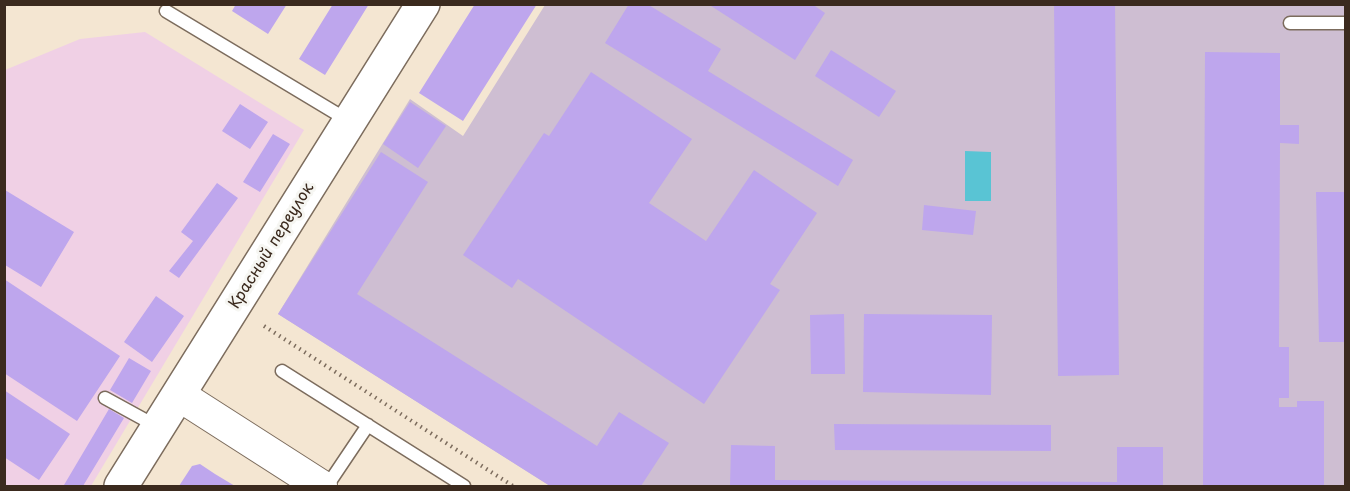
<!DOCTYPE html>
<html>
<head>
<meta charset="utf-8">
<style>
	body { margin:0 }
	#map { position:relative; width:1350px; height:491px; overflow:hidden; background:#f4e6d2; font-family:"Playpen Sans",sans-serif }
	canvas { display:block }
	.frame { position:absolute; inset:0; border:6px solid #3b2a1e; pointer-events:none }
</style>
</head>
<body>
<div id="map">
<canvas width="1350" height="491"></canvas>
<div class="frame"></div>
</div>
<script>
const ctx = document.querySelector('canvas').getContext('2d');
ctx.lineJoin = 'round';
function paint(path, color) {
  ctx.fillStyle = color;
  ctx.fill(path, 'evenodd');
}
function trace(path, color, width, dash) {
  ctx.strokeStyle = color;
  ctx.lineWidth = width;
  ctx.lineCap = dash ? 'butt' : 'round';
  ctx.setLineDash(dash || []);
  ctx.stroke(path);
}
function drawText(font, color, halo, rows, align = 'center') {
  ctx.font = font + ' "Playpen Sans",sans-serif';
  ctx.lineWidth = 6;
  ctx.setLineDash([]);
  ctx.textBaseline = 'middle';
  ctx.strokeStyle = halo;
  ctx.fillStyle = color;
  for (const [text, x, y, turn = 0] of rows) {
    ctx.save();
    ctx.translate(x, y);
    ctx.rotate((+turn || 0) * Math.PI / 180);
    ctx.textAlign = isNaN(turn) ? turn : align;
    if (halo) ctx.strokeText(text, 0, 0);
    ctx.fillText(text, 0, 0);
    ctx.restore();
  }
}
const built = new Path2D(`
	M145,32L304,130L91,486H5V70L80,39Z`);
const industrial = new Path2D(`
	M545,5H1345V486H550L278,314L410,99L463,136Z`);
const water = new Path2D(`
	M965,151L991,152V201H965Z`);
const building = new Path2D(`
	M236,4H287L268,34L232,11Z
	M333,4H369L325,75L299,59Z
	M475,4H537L463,121L419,93Z
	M629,4H647L721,49L708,71L853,160L838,186L605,43Z
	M708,4H812L825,13L795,60Z
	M1054,4H1115L1119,375L1058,376Z
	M831,50L896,91L879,117L815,76Z
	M1205,52L1280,53V125H1299V144L1280,143L1279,347H1289V398H1279V407H1297V401H1324V486H1203Z
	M591,72L692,139L649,203L706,241L754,170L817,213L770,284L780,290L704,404L518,279L512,288L463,255L544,133L549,136Z
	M410,102L446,126L418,168L383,144Z
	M240,104L268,122L250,149L222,131Z
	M273,134L290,144L260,192L243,182Z
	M381,152L428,182L357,294L597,446L619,412L669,443L641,486H550L278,314Z
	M217,183L238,198L179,278L169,271L193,241L181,232Z
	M5,190L74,232L41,287L5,265Z
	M1316,192H1346V342H1319Z
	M924,205L976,211L973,235L922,230Z
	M4,279L120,356L77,421L4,373Z
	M156,296L184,316L152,362L124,342Z
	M844,314L845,374H811L810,315Z
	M864,314L992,315L991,395L863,392Z
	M129,358L151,371L132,403L110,390Z
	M4,390L70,434L39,480L4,457Z
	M109,409L124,418L83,486H66L64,485Z
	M834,424L1051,425V451L835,450Z
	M731,445L775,446V480L1117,482V447H1163V486H730Z
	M200,464L215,474L235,486H179L192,466Z`);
const path = new Path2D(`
	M264,326L513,486`);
const service = new Path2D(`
	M166,11L349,121
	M1290,23H1346
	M282,371L464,486
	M105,398L158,427
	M327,486L368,425`);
const tertiary = new Path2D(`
	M179,395L321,486`);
const secondary = new Path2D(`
	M121,486L423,4`);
const streetNames = [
	["Красный переулок",272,246,-58]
];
paint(built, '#f0d0e5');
paint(industrial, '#cebed2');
paint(water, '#59c4d4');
paint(building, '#bea6ed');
trace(service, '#7c6c5d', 15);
trace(tertiary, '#7c6c5d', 34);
trace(secondary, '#7c6c5d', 36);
trace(path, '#7c6c5d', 4, [1.5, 4.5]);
trace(service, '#fff', 12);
trace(tertiary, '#fff', 32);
trace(secondary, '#fff', 33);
drawText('16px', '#3b2a1e', '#f6f6f2', streetNames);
</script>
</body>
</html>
